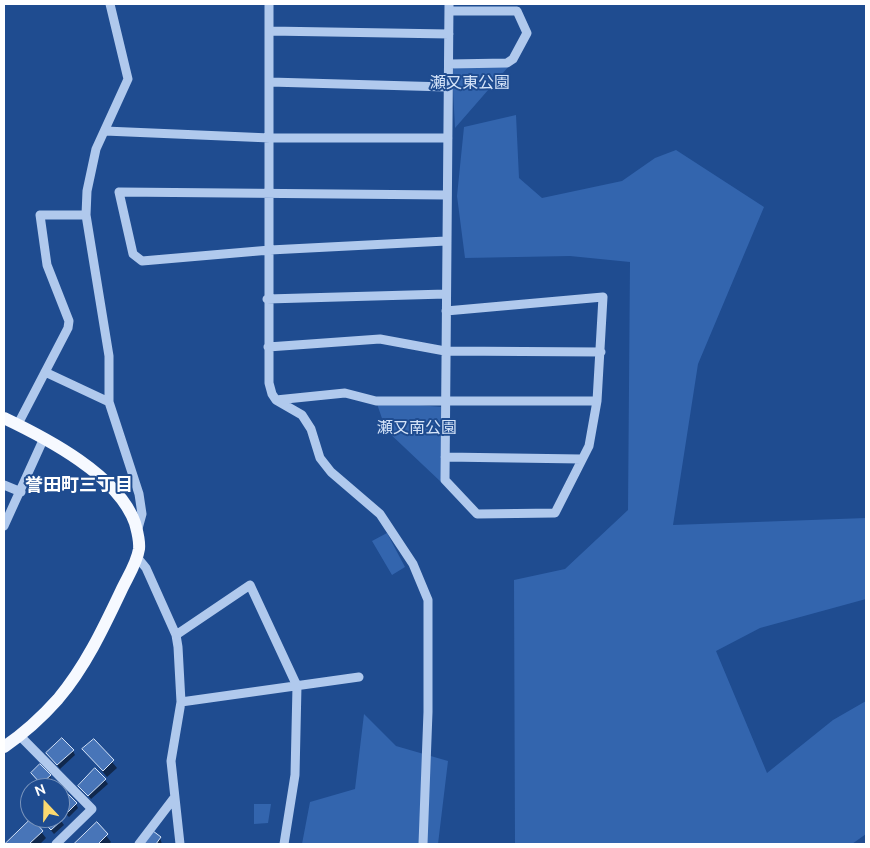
<!DOCTYPE html>
<html>
<head>
<meta charset="utf-8">
<style>
	body { margin:0 }
	#map { position:relative; width:870px; height:848px; overflow:hidden; background:#1f4c90; font-family:Ubuntu,sans-serif }
	canvas { display:block }
	.frame { position:absolute; inset:0; border:5px solid #fff; pointer-events:none }
	.north { position:absolute; left:20px; top:778px; width:50px; height:50px; box-sizing:border-box; background:#1f4c90; border:1px solid #7994bc; border-radius:50%; rotate:339deg; font-size:14px; font-weight:700; line-height:20px; text-align:center; color:#fff }
	.north::after { content:''; display:block; margin:auto; width:18px; height:22px; background:#fbd970; clip-path:polygon(50% 0,100% 100%,50% 72%,0 100%) }
</style>
</head>
<body>
<div id="map">
<canvas width="870" height="848"></canvas>
<div class="frame"></div>
<div class="north">N</div>
</div>
<script>
const ctx = document.querySelector('canvas').getContext('2d');
ctx.lineJoin = 'round';
function paint(path, color) {
  ctx.fillStyle = color;
  ctx.fill(path, 'evenodd');
}
function trace(path, color, width, dash) {
  ctx.strokeStyle = color;
  ctx.lineWidth = width;
  ctx.lineCap = dash ? 'butt' : 'round';
  ctx.setLineDash(dash || []);
  ctx.stroke(path);
}
function drawText(font, color, halo, rows, align = 'center') {
  ctx.font = font + ' Ubuntu,"Noto Sans JP",sans-serif';
  ctx.lineWidth = 4;
  ctx.setLineDash([]);
  ctx.textBaseline = 'middle';
  ctx.strokeStyle = halo;
  ctx.fillStyle = color;
  for (const [text, x, y, turn = 0] of rows) {
    ctx.save();
    ctx.translate(x, y);
    ctx.rotate((+turn || 0) * Math.PI / 180);
    ctx.textAlign = isNaN(turn) ? turn : align;
    if (halo) ctx.strokeText(text, 0, 0);
    ctx.fillText(text, 0, 0);
    ctx.restore();
  }
}
const green = new Path2D(`
	M456,65L509,66L455,128L452,70Z
	M516,115L519,178L542,198L622,181L655,158L676,150L764,207L698,364L673,525L866,518V599L760,628L716,651L767,773L833,720L866,701V834L852,844H515L514,580L565,569L628,510L630,262L570,256L465,258L457,196L464,127Z
	M376,401L441,407V482L386,430Z
	M387,533L405,567L392,575L372,541Z
	M364,714L396,746L448,761L438,844H302L310,802L355,789Z
	M254,804H271L268,823L254,824Z`);
const shadow = new Path2D(`
	M94,740L117,768L107,777L84,749Z
	M73,751L75,755L60,769L48,754Z
	M32,773L50,776L52,781L44,788Z
	M105,780L108,784L91,799L80,786Z
	M60,801L76,804L78,808L69,817L60,808Z
	M59,818L64,825L54,834L41,819Z
	M32,820L46,838L40,844H6Z
	M97,824L111,842L109,844H75Z
	M153,833L160,838L162,844H145Z`);
const building = new Path2D(`
	M62,738L74,750L57,765L46,753Z
	M94,739L114,760L103,771L82,749Z
	M40,764L51,775L41,784L31,773Z
	M95,768L106,779L88,796L78,786Z
	M67,793L77,803L66,814L60,807V799Z
	M60,817L62,820L51,830L40,819Z
	M32,818L43,831L29,844H5Z
	M97,822L108,834L98,844H74Z
	M153,831L161,837L156,844H143Z`);
const minor = new Path2D(`
	M269,4V383L272,394L276,400L302,415L311,429L320,458L331,472L380,514L413,564L428,600V712L423,844
	M449,11H517L527,33L513,59L507,63L449,64
	M270,31L449,34
	M270,82L447,87
	M105,131L270,138H448
	M86,215L109,356V402L139,494L142,514L137,532
	M446,241L270,250L142,261L133,254L119,192L447,195
	M267,299L446,294
	M446,311L603,297L597,401L589,446L555,513L477,514L445,480L449,4
	M268,347L380,339L445,351L601,352
	M45,372L109,402
	M276,400L345,393L376,401H597
	M18,424L68,328L69,321L47,265L40,215H86L87,191L96,149L128,79L110,4
	M445,457L581,459
	M4,485L21,492
	M4,526L44,438
	M137,557L146,568L176,635L178,647L181,702L171,761L180,844
	M176,635L250,585L297,686L295,775L284,844
	M181,702L359,677
	M19,735L92,809L56,844
	M139,844L174,798`);
const major = new Path2D(`
	M4,418C46,438 118,475 135,523C137,531 140,540 139,549C137,563 127,578 121,591C103,629 85,667 58,699C42,717 23,734 4,747`);
const parkNames = [
	["瀬又東公園",470,83],
	["瀬又南公園",417,428]
];
const neighbourhoodNames = [
	["誉田町三丁目",79,485]
];
paint(green, '#3365ae');
paint(shadow, '#0007');
paint(building, '#4875b8');
trace(building, '#d5e4f9', 1);
trace(minor, '#b0c9ed', 9);
trace(major, '#f6f9ff', 12);
drawText('16px', '#d5e4f9', '#1f4c90', parkNames);
drawText('bold 18px', '#fff', '#1f4c90', neighbourhoodNames);
</script>
</body>
</html>
